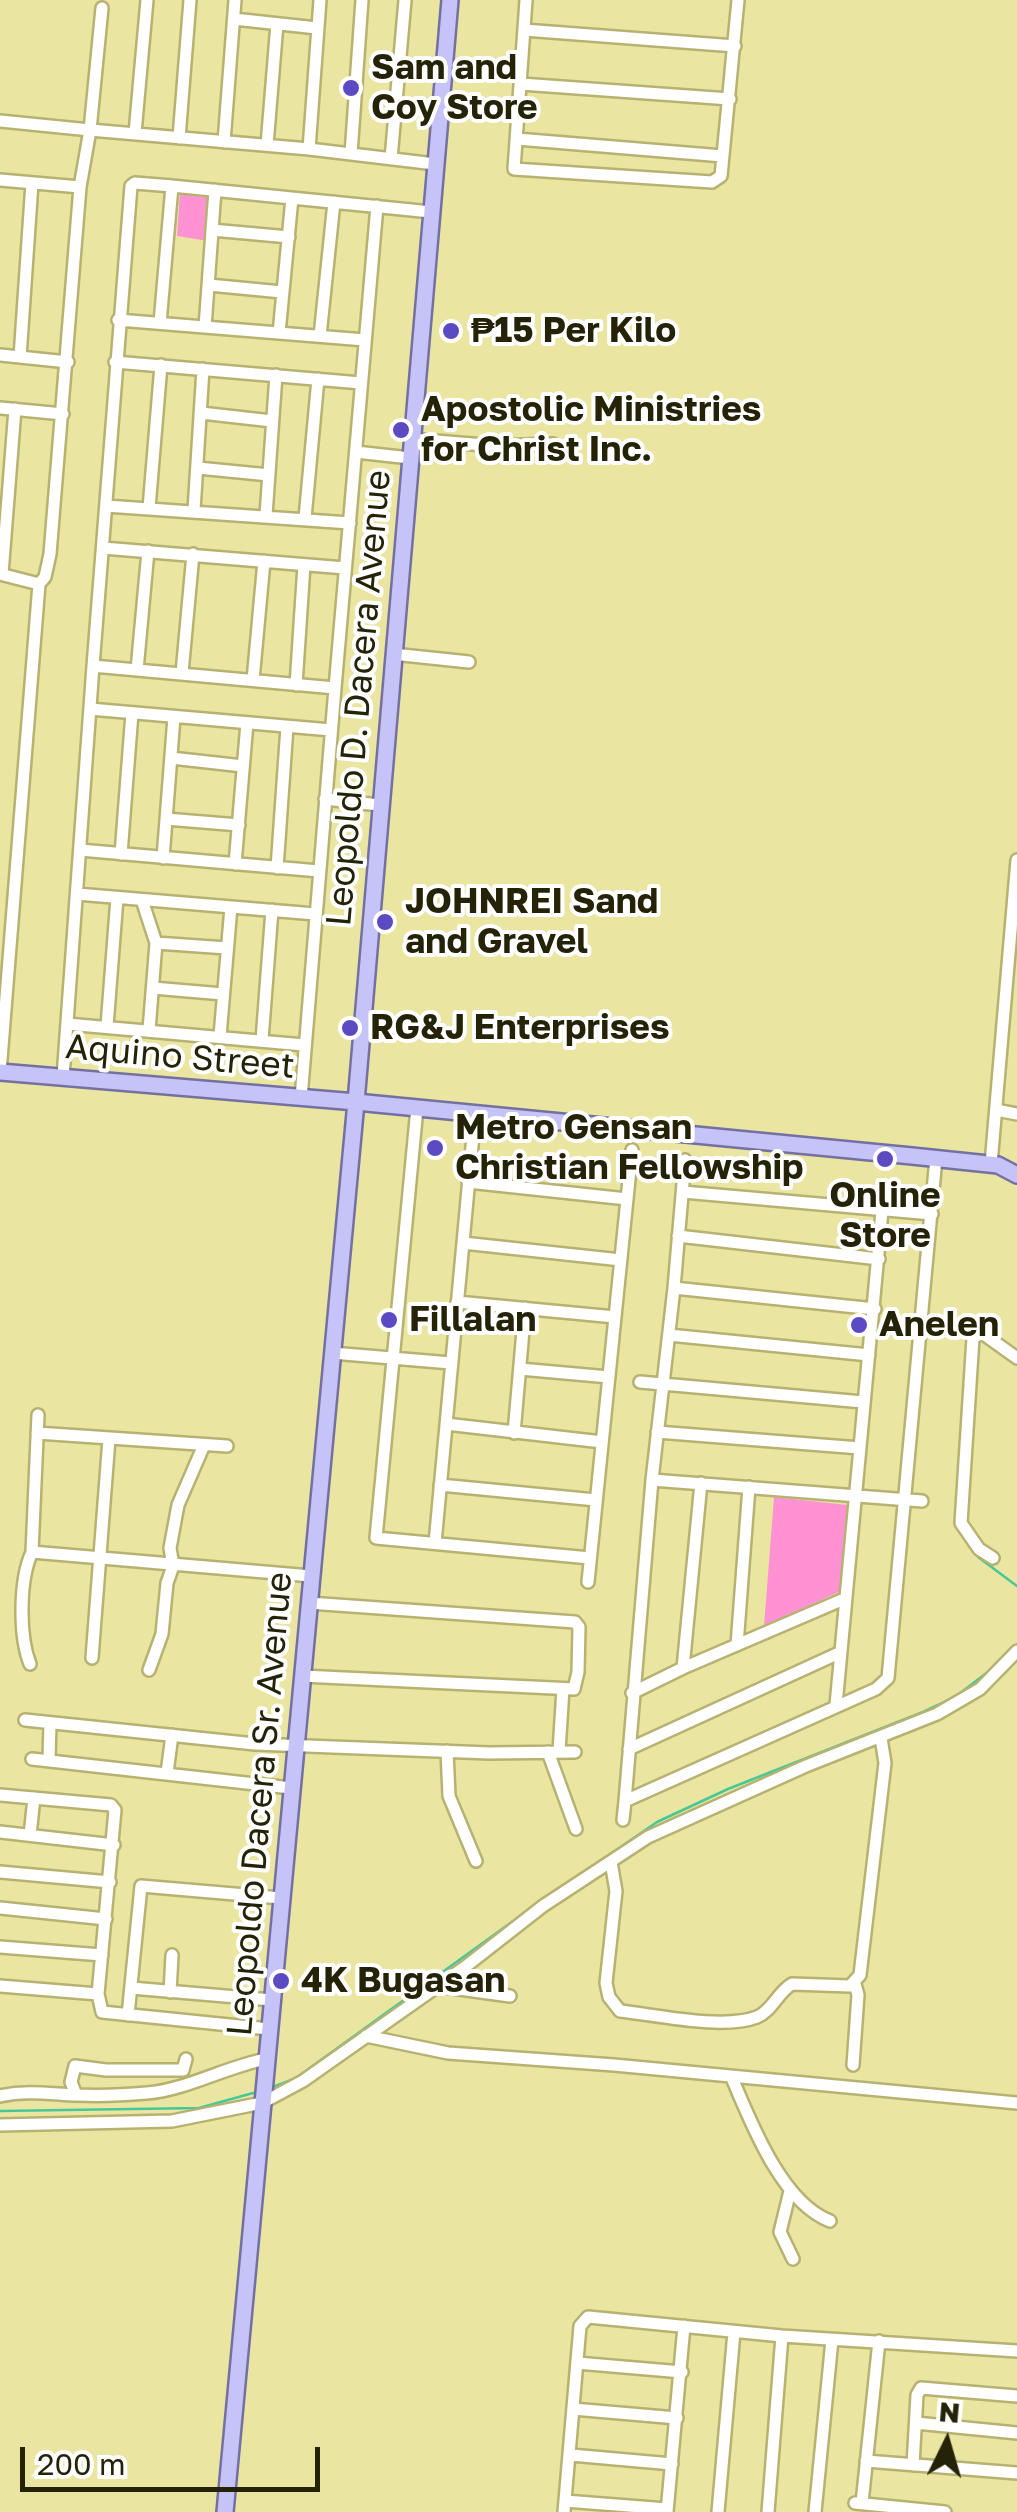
<!DOCTYPE html>
<html>
<head>
<meta charset="utf-8">
<style>
	body { margin:0 }
	#map { position:relative; width:1017px; height:2512px; overflow:hidden; background:#eae6a2; font-family:"Golos Text",sans-serif }
	canvas { display:block }
	.north { position:absolute; left:897px; top:2392px; width:100px; height:100px; -webkit-text-stroke:8px #fff; paint-order:stroke; rotate:5deg; font-size:28px; font-weight:700; line-height:40px; text-align:center; color:#252307 }
	.north::after { content:''; display:block; margin:auto; width:35px; height:45px; background:#252307; clip-path:polygon(50% 0,100% 100%,50% 72%,0 100%) }
	.scale { position:absolute; left:20px; top:2447px; width:300px; height:45px; box-sizing:border-box; border:5px solid #252307; border-top:0; padding-left:12px; font-size:30px; line-height:35px; white-space:nowrap; color:#252307; -webkit-text-stroke:8px #fff; paint-order:stroke }
</style>
</head>
<body>
<div id="map">
<canvas width="1017" height="2512"></canvas>
<div class="north">N</div>
<div class="scale">200 m</div>
</div>
<script>
const ctx = document.querySelector('canvas').getContext('2d');
ctx.lineJoin = 'round';
function paint(path, color) {
  ctx.fillStyle = color;
  ctx.fill(path, 'evenodd');
}
function trace(path, color, width, dash) {
  ctx.strokeStyle = color;
  ctx.lineWidth = width;
  ctx.lineCap = dash ? 'butt' : 'round';
  ctx.setLineDash(dash || []);
  ctx.stroke(path);
}
function drawText(font, color, halo, rows, align = 'center') {
  ctx.font = font + ' "Golos Text",sans-serif';
  ctx.lineWidth = 8;
  ctx.setLineDash([]);
  ctx.textBaseline = 'middle';
  ctx.strokeStyle = halo;
  ctx.fillStyle = color;
  for (const [text, x, y, turn = 0] of rows) {
    ctx.save();
    ctx.translate(x, y);
    ctx.rotate((+turn || 0) * Math.PI / 180);
    ctx.textAlign = isNaN(turn) ? turn : align;
    if (halo) ctx.strokeText(text, 0, 0);
    ctx.fillText(text, 0, 0);
    ctx.restore();
  }
}
const green = new Path2D(`
	M180,191L212,194L208,241L177,236Z
	M774,1497L848,1505L839,1592L764,1626Z`);
const stream = new Path2D(`
	M978,1557L1017,1586
	M574,1879L657,1822L728,1789L923,1712L955,1697L993,1668
	M273,2087L296,2078L538,1903
	M0,2111L199,2108L253,2093`);
const minor = new Path2D(`
	M526,0L514,169L712,182L721,176L738,0
	M234,19L317,28
	M524,30L735,46
	M521,84L730,99
	M0,121L90,130L102,8
	M135,133L147,0
	M179,138L190,0
	M517,139L723,156
	M224,142L235,0
	M267,145L277,24
	M309,149L320,0
	M351,154L362,0
	M391,159L405,0
	M0,180L80,187
	M212,230L289,237
	M209,285L282,292
	M118,320L365,340
	M160,323L172,186
	M205,327L215,190
	M279,333L292,198
	M320,336L334,202
	M0,355L68,362
	M20,357L32,183
	M115,362L361,383
	M0,408L63,414
	M201,413L272,421
	M412,439L496,446L553,444
	M356,452L410,458
	M198,468L269,475
	M106,506L350,523
	M149,508L161,365
	M194,510L203,369
	M266,515L276,375
	M305,518L318,379
	M103,548L345,568
	M0,574L39,584
	M2,574L15,409
	M393,654L469,662
	M93,666L131,186L135,183L172,186L431,212
	M137,670L148,551
	M182,673L193,554
	M253,680L264,561
	M296,685L304,565
	M335,688L377,206
	M90,709L331,730
	M171,758L243,766
	M325,799L379,805
	M166,819L239,825
	M80,850L319,871
	M121,854L132,713
	M163,858L174,717
	M235,864L247,723
	M277,868L287,727
	M77,894L315,914
	M142,900L156,943L149,1030
	M156,943L227,948
	M153,988L223,994
	M67,1024L304,1045
	M107,1026L117,898
	M220,1036L231,907
	M262,1040L272,910
	M0,1072L39,584L45,577L50,554L80,187L90,130L309,149L435,164
	M63,1077L93,666L335,688L301,1098
	M417,1108L376,1538L590,1558
	M996,1110L1017,1114
	M685,1160L674,1288L652,1480L625,1801L876,1689L888,1678L936,1158
	M991,1164L1017,860
	M468,1182L627,1199
	M683,1192L932,1214
	M678,1236L879,1259
	M463,1243L621,1260
	M674,1288L875,1309
	M457,1302L615,1317
	M669,1335L869,1355
	M332,1353L451,1363
	M520,1369L609,1377
	M640,1382L863,1402
	M446,1424L602,1442
	M657,1432L860,1448
	M37,1433L227,1446
	M514,1433L525,1308
	M652,1480L922,1501
	M440,1485L596,1500
	M435,1543L475,1114
	M32,1552L311,1576
	M993,1558L979,1549L961,1523L973,1338L982,1333L1017,1358
	M588,1582L632,1150
	M737,1645L749,1487
	M92,1658L109,1439
	M30,1664C19,1636 19,1580 32,1552L38,1415
	M683,1668L701,1483
	M149,1670L162,1634L167,1583L173,1566L170,1548L178,1505L204,1445
	M302,1676L574,1689L578,1672L579,1627L575,1622L309,1603
	M632,1693L683,1668L844,1599
	M836,1705L882,1211
	M25,1720L255,1744L489,1753L575,1752
	M629,1749L839,1653
	M447,1751L449,1796L476,1861
	M559,1751L563,1689
	M548,1752L576,1829
	M32,1759L291,1788
	M49,1760L50,1723
	M167,1773L172,1735
	M0,1795L111,1805L115,1810L98,1994L102,2012L269,2029
	M623,1820L625,1801
	M0,1832L114,1845
	M30,1835L34,1798
	M611,1862L616,1891L606,1983L609,1997L620,2011C657,2015 723,2030 757,2017C772,2011 778,1992 792,1984L850,1986L860,1975L885,1763L881,1738
	M0,1872L110,1882
	M0,1908L106,1919
	M0,1947L102,1955
	M0,1986L98,1994
	M437,1986L510,1996
	M131,1988L272,2000
	M170,1992L172,1955
	M128,2015L141,1886L281,1898
	M366,2036L448,2053L614,2065L1017,2103
	M853,2065L858,1995L855,1984
	M732,2078C751,2123 782,2203 830,2221
	M76,2095L71,2082L75,2066L106,2070H183L186,2059
	M0,2096C27,2090 50,2094 77,2095C100,2096 124,2095 147,2093C186,2090 225,2067 266,2059
	M0,2125L172,2121L262,2103L303,2081L465,1967L543,1906L648,1837L806,1766L937,1714L980,1689L1017,1651
	M790,2191L780,2232L793,2259
	M577,2363L682,2372
	M573,2409L677,2418
	M916,2423L1017,2433
	M571,2455L672,2464
	M866,2461L1017,2473
	M913,2465L917,2395L921,2388L1017,2396
	M565,2501L667,2509
	M855,2503L945,2512
	M862,2503L879,2341
	M564,2512L580,2326L588,2317L782,2336L1017,2351
	M667,2512L684,2326
	M718,2512L734,2332
	M768,2512L782,2336
	M815,2512L832,2340`);
const major = new Path2D(`
	M0,1072L356,1102L912,1156L998,1165L1017,1175
	M225,2512L356,1102L450,0`);
const markers = [
	[351,88,10,"#5c4ac3"],
	[451,331,10,"#5c4ac3"],
	[401,430,10,"#5c4ac3"],
	[385,922,10,"#5c4ac3"],
	[350,1028,10,"#5c4ac3"],
	[435,1148,10,"#5c4ac3"],
	[885,1159,10,"#5c4ac3"],
	[389,1320,10,"#5c4ac3"],
	[859,1325,10,"#5c4ac3"],
	[281,1981,10,"#5c4ac3"]
];
const poiNames = [
	["Sam and",371,68],
	["Coy Store",371,108],
	["₱15 Per Kilo",471,331],
	["Apostolic Ministries",421,410],
	["for Christ Inc.",421,450],
	["JOHNREI Sand",405,902],
	["and Gravel",405,942],
	["RG&J Enterprises",370,1028],
	["Metro Gensan",455,1128],
	["Christian Fellowship",455,1168],
	["Online",885,1196,"center"],
	["Store",885,1236,"center"],
	["Fillalan",409,1320],
	["Anelen",879,1325],
	["4K Bugasan",301,1981]
];
const streetNames = [
	["Leopoldo D. Dacera Avenue",359,698,-85],
	["Aquino Street",180,1057,5],
	["Leopoldo Dacera Sr. Avenue",260,1804,-85]
];
paint(green, '#ff92d2');
trace(stream, '#44c897', 2.5);
trace(minor, '#b7b271', 16);
trace(major, '#7471a0', 20);
trace(minor, '#fff', 11);
trace(major, '#c5c3f8', 15);
for (const [x, y, r, color] of markers) {
  const dot = new Path2D();
  dot.arc(x, y, r, 0, 2 * Math.PI);
  ctx.fillStyle = color;
  ctx.fill(dot);
  trace(dot, '#fff', 4);
}
drawText('bold 35px', '#252307', '#fff', poiNames, 'left');
drawText('35px', '#252307', '#fff', streetNames);
</script>
</body>
</html>
